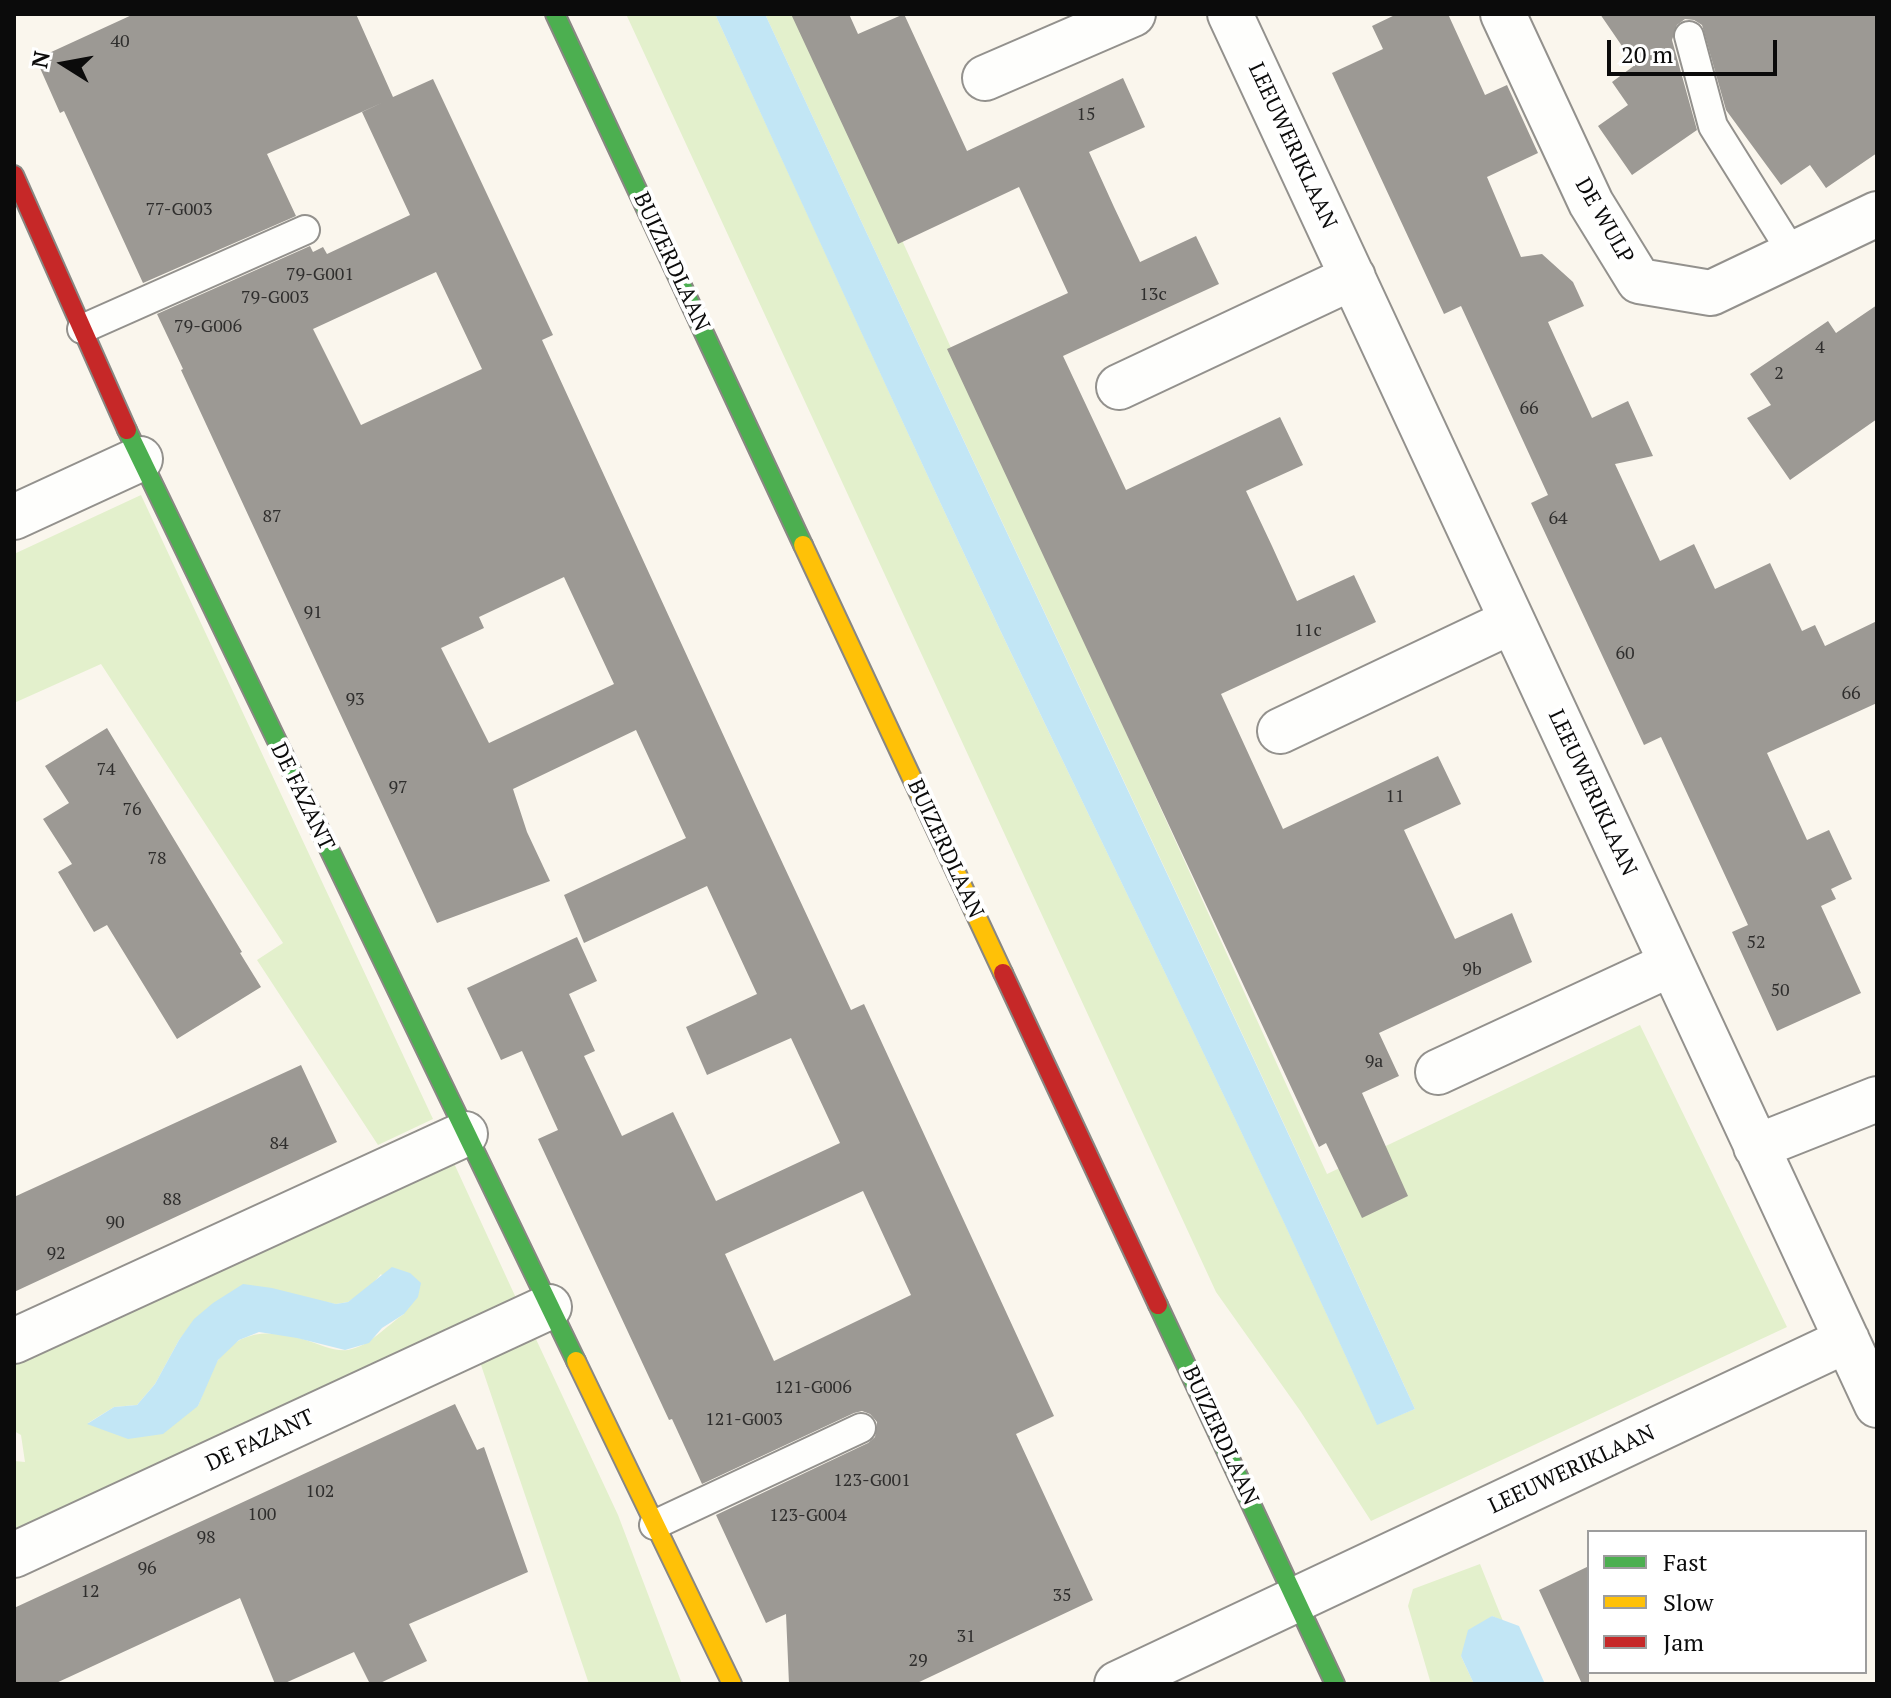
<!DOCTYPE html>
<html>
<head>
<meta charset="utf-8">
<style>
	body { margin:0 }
	#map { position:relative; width:1891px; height:1698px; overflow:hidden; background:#faf6ed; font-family:"PT Serif",serif }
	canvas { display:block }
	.frame { position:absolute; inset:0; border:16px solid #0b0b0b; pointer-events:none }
	.legend { position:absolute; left:1587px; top:1530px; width:280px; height:144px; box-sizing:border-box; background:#fff; border:2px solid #9d9d9d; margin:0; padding:10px 14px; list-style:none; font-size:24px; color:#0b0b0b }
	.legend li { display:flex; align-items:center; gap:16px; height:40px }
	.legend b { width:40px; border:2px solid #9d9d9d }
	.north { position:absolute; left:24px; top:24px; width:80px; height:80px; -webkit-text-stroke:6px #fff; paint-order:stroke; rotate:281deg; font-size:22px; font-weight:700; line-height:32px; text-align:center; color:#0b0b0b }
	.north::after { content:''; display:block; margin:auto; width:28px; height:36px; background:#0b0b0b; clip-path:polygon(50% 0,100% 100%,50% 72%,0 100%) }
	.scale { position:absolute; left:1607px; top:40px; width:170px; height:36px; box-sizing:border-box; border:4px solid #0b0b0b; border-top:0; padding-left:10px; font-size:24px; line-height:28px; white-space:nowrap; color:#0b0b0b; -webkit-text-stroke:6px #fff; paint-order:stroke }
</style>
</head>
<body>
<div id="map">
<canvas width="1891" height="1698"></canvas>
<div class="frame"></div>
<ul class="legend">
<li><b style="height:10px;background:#4caf50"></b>Fast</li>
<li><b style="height:10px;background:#ffc107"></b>Slow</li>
<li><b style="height:10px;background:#c62828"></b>Jam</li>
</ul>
<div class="north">N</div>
<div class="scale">20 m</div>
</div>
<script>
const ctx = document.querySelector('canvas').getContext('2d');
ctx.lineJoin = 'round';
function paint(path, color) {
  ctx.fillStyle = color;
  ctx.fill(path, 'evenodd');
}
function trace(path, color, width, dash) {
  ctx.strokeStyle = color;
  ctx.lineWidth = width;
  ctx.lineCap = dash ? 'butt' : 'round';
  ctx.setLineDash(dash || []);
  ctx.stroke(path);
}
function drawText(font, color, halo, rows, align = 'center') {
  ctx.font = font + ' "PT Serif",serif';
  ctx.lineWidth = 8;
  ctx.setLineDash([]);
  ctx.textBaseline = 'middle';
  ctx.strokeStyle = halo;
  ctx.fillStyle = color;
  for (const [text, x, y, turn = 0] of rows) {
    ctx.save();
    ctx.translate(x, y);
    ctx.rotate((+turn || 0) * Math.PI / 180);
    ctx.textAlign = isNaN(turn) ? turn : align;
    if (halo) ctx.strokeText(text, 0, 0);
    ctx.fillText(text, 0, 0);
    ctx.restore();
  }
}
const green = new Path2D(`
	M626,14H715C811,220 904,427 1001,632C1127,896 1257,1157 1377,1424L1415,1409C1203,942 980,480 765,14H799L1327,1174L1640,1025L1787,1327L1371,1521L1301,1412L1216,1292Z
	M141,495L433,1119L378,1145L257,960L283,943L101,664L14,703V554Z
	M452,1159L516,1298L14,1530V1461L25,1462L21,1435L14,1431V1361ZM381,1274L404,1314C386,1326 370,1346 348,1350C335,1352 318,1344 306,1340C273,1330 240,1328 218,1360C209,1373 204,1392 198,1406L88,1423L114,1407L137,1405L155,1384L179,1340L201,1314L310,1299L336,1304L348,1302L368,1289Z
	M535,1337L618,1515L682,1684H589L480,1362Z
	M1480,1564L1503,1621L1492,1616L1461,1656L1474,1684H1431L1408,1606L1413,1589Z`);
const water = new Path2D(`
	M715,14H765C980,480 1202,942 1415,1409L1377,1425C1257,1158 1127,896 1001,632C904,427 810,220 715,14Z
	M392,1267L410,1273L421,1283L418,1297L404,1314L382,1328L369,1343L345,1350L297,1338L259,1332L239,1340L218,1360L198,1406L163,1434L128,1439L87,1424L114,1407L137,1405L155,1384L179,1340L194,1319L213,1303L243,1284L272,1288L336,1304L348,1302Z
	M1492,1616L1519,1626L1545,1684H1474L1461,1656L1468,1630Z`);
const building = new Path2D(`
	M134,14H356L393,97L433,79L553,335L542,340L755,804L851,1010L864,1004L1054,1416L1016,1434L1093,1600L915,1684H789L786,1614L766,1623L716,1515L868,1443L875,1437L877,1422L870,1414L862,1411L854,1413L702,1484L672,1419L669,1420L538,1139L558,1130L522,1051L501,1060L467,988L577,937L597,981L569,994L595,1051L584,1056L622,1136L673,1112L716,1201L840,1143L791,1038L707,1075L686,1027L757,994L707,886L584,943L564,895L686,838L636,730L513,789L527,832L550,881L437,923L181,370L183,369L157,314L310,246L313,252L323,247L327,254L410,215L362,112L384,102L267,154L296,216L143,283L64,111L60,113L36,59ZM436,272L482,369L361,425L313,329ZM564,577L614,684L489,743L441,648L484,628L479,617ZM863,1191L911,1295L774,1361L725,1254Z
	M791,14H849L858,34L904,14L967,151L1123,78L1145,127L1089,152L1114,207L1140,262L1196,236L1219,284L1063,356L1126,490L1280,417L1303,465L1246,491L1272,546L1297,601L1354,575L1376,622L1221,694L1283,829L1438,756L1461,804L1404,830L1455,939L1512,913L1532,962L1379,1033L1399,1076L1362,1093L1408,1196L1362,1218L1326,1143L1319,1147L947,349L1068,293L1019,187L898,244Z
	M1397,14H1448L1485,95L1507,85L1538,153L1487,177L1521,257L1542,254L1573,282L1584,306L1548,322L1592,418L1628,401L1653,456L1615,464L1660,561L1694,544L1715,589L1770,563L1802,631L1815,625L1825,646L1877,621V703L1767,753L1807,840L1829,830L1852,879L1831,889L1836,899L1821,906L1861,993L1777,1031L1732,932L1748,925L1661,737L1644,745L1531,503L1548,495L1461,306L1444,314L1332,73L1383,49L1372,26Z
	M1600,14H1877V153L1826,188L1810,165L1781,185L1726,110L1702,25L1694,20L1685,19L1677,25L1672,40L1697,130L1632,175L1598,126L1628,105L1612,82L1635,65Z
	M1877,305V419L1790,480L1747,418L1771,405L1750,374L1828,321L1836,333Z
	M107,728L242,952L240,953L261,987L177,1039L107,925L94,932L58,872L72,864L43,819L69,803L45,766Z
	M301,1065L337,1142L14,1292V1197Z
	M455,1404L477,1450L484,1447L528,1572L409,1624L427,1661L378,1684H370L354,1652L283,1684H275L240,1598L54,1684H14V1608Z
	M1589,1566V1684H1582L1539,1590Z`);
const lane = new Path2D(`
	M1689,36L1713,126L1793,254
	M82,329L305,230
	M654,1525L861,1428`);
const street = new Path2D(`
	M1230,14L1877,1405
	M1503,14L1591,203L1639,281L1711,293L1877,214
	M985,78L1133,14
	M1119,387L1353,277
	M14,517L140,459
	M1280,731L1512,621
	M1438,1072L1671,964
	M1756,1147L1877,1099
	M14,1341L465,1134
	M14,1555L549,1307
	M1117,1684L1847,1340`);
const fast = new Path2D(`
	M555,14L803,545
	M127,430L576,1361
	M1158,1305L1335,1684`);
const slow = new Path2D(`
	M803,545L1003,973
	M576,1361L732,1684`);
const jam = new Path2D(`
	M14,175L127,430
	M1003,973L1158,1305`);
const numberNames = [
	["40",120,42],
	["15",1086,115],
	["77-G003",179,210],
	["79-G001",320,275],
	["13c",1153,295],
	["79-G003",275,298],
	["79-G006",208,327],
	["4",1820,348],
	["2",1779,374],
	["66",1529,409],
	["87",272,517],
	["64",1558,519],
	["91",313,613],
	["11c",1308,631],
	["60",1625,654],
	["66",1851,694],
	["93",355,700],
	["74",106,770],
	["97",398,788],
	["11",1395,797],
	["76",132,810],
	["78",157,859],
	["52",1756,943],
	["9b",1472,970],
	["50",1780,991],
	["9a",1374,1062],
	["84",279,1144],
	["88",172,1200],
	["90",115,1223],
	["92",56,1254],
	["121-G006",813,1388],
	["121-G003",744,1420],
	["123-G001",872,1481],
	["102",320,1492],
	["100",262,1515],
	["123-G004",808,1516],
	["98",206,1538],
	["96",147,1569],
	["12",90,1592],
	["35",1062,1596],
	["31",966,1637],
	["29",918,1661]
];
const streetNames = [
	["LEEUWERIKLAAN",1292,146,65],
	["DE WULP",1604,221,60],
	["BUIZERDLAAN",671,262,65],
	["LEEUWERIKLAAN",1592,793,65],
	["DE FAZANT",302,797,64],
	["BUIZERDLAAN",945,849,65],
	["BUIZERDLAAN",1220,1436,65],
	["DE FAZANT",260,1441,-25],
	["LEEUWERIKLAAN",1572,1470,-25]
];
paint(green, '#e3f0cc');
paint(water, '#c2e6f5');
paint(building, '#9c9994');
trace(lane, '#93918d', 32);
trace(street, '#93918d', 48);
trace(fast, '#898783', 22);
trace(slow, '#898783', 22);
trace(jam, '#898783', 22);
trace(lane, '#fefefc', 28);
trace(street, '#fefefc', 44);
trace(fast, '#4caf50', 18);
trace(slow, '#ffc107', 18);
trace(jam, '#c62828', 18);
drawText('18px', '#2f2e2d', null, numberNames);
drawText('22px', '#0b0b0b', '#fff', streetNames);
</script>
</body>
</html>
